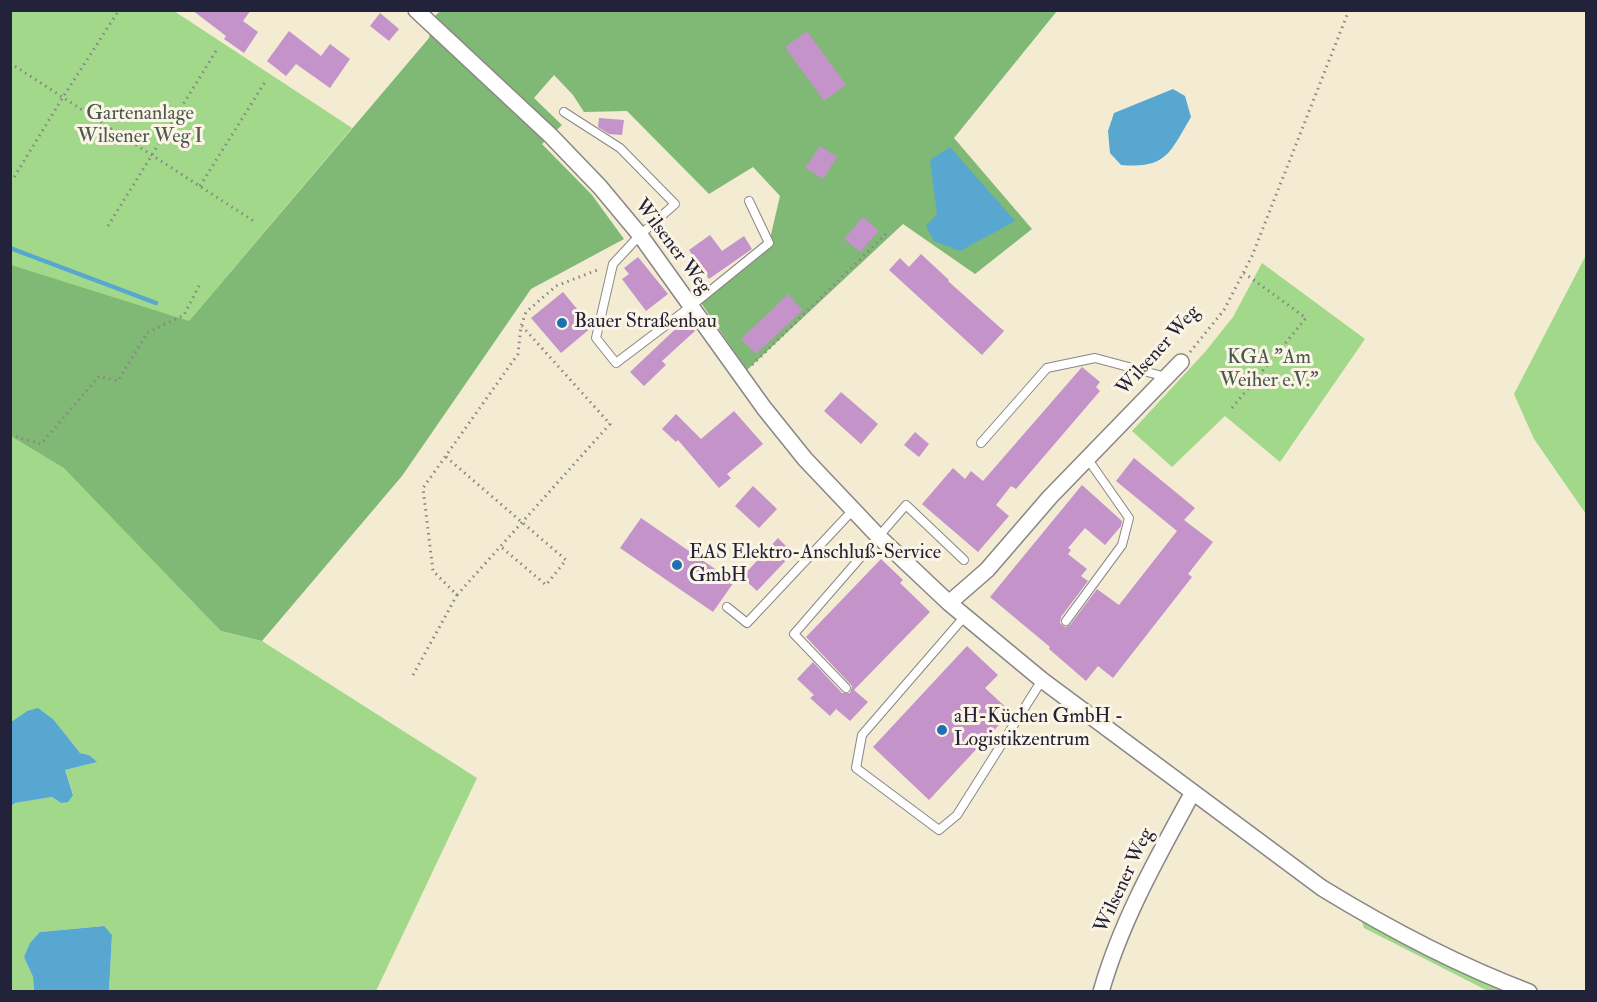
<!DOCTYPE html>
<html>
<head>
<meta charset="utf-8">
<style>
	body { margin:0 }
	#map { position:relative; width:1597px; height:1002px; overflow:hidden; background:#f3ebd2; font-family:"IM FELL Double Pica",serif }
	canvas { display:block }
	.frame { position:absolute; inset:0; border:12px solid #22223b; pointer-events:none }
</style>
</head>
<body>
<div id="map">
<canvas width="1597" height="1002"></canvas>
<div class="frame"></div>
</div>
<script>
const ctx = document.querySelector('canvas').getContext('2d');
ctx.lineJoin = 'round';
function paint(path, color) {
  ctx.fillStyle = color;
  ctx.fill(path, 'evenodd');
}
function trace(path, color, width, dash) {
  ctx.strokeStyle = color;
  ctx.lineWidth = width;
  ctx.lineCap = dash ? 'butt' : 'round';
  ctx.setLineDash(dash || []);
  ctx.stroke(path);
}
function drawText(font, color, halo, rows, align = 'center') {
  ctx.font = font + ' "IM FELL Double Pica",serif';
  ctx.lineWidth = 6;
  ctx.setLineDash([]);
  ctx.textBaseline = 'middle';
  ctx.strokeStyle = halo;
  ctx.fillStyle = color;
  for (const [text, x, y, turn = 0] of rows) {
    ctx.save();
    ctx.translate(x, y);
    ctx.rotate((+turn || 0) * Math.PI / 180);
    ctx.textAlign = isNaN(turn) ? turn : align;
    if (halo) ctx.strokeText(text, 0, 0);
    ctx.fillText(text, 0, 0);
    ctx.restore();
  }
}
const green = new Path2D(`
	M11,11H174L352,128L189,321L221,631L262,641L477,778L376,991H109L112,935L103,926L40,932L24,957L33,977L34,991H11V806L15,803L52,797L61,803L73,794L65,770L96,762L89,755L80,753L54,720L27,711L11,722Z
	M1586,255V514L1534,439L1514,394Z
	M1262,263L1365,339L1280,462L1225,416L1172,467L1132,431L1205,352L1233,317Z
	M1358,910L1529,991H1488L1364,928Z`);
const forest = new Path2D(`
	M440,11H1057L954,138L1032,229L975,274L903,224L747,370L699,300L769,243L780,196L753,167L709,194L627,111L584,112L573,95L554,75L534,98L562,125L542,144L592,195L624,239L531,289L402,476L262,641L221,631L64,468L11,436V265L189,321L429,38L433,18Z`);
const water = new Path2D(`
	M1173,89L1185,96L1191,117C1170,152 1167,169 1121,165L1110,153L1108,131L1114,113Z
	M950,147L1015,221L960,251L934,241L926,226L937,214L930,160Z
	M38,708L54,720L80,753L89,755L97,762L65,770L73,795L68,802L61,803L52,797L15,803L11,806V722L27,711Z
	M104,926L112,935L109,991H34L33,977L24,957L30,943L40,932Z`);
const stream = new Path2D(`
	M10,248L156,303`);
const building = new Path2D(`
	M192,10H251L243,21L258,32L244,53L224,39L226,36Z
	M380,13L399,29L389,41L370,26Z
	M289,31L321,56L330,44L350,59L330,88L296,64L286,76L267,61Z
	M807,31L846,85L824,101L785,47Z
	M599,118L624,120L622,135L609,134L598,127Z
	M820,146L837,157L823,179L805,168Z
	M863,217L879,231L860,252L844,239Z
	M710,235L722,251L744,236L752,249L709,279L689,250Z
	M921,254L949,280L948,281L1004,331L982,355L889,270L900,258L909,267Z
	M638,257L668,294L646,311L622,279L629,274L624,268Z
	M563,292L592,327L561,353L531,318Z
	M788,294L803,310L756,354L741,339Z
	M685,320L695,331L662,361L666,365L644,386L630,372Z
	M1082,367L1100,382L1096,387L1100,391L1016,489L1011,486L996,505L1009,516L978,552L922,504L953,468L965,479L971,471L983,481Z
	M841,392L878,424L861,444L824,411Z
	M734,411L763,444L727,474L731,478L719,488L678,440L676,442L662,429L676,414L701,439Z
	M915,432L929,444L919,457L904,445Z
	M1134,458L1195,508L1184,520L1213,542L1188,574L1192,577L1113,678L1098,666L1086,681L1049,649L1050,647L990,597L1082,485L1122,521L1121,526L1105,545L1085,528L1068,548L1071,550L1068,554L1087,569L1081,576L1088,581L1061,617L1060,623L1065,627L1070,625L1097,589L1119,605L1177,531L1116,481Z
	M753,486L777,509L759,528L735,506Z
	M641,518L734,582L713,612L620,548Z
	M778,538L793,553L757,591L742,577Z
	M881,559L903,580L900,583L930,612L854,690L868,702L850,721L836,709L830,716L810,698L814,695L797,679L813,662L842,693H850L852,686L806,637Z
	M967,646L998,675L985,688L1011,712L929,800L873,747Z`);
const path = new Path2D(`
	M10,63L255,222
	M10,177L13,179L63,97L119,10
	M200,186L265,82
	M108,226L216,51
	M1190,352L1224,310L1252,256L1349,10
	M752,365L887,233
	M1232,408L1306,318L1244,273
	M10,435L41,444L99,376L118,381L147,333L184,315L200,284
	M446,457L566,560L546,585L500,546
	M457,595L610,424L522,326
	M413,675L457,595L433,571L423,488L518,354L521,326L526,312L556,286L600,269`);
const service = new Path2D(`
	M564,112L620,148L675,204L640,235L613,264L596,338L616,363L690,307L769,243L749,201
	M981,443L1047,368L1095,358L1166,377
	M727,607L747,623L853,510
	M965,616L862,735L856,768L939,830L957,815L1042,680
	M1066,621L1122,545L1129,518L1087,458
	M846,688L794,634L906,505L964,560`);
const minor = new Path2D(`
	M416,10L551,136L600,187L640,235L764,408L805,459L878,536L949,603L1042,680L1322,888C1384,926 1460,966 1529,992
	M949,603L987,570L1050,497L1181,362
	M1101,992C1121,921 1158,856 1193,792`);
const markers = [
	[562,323,6,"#1f6fb2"],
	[677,565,6,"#1f6fb2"],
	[942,730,6,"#1f6fb2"]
];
const parkNames = [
	["Gartenanlage",140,115],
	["Wilsener Weg I",140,138],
	["KGA \"Am",1269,359],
	["Weiher e.V.\"",1269,382]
];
const streetNames = [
	["Wilsener Weg",672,247,53],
	["Wilsener Weg",1159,351,-48],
	["Wilsener Weg",1125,881,-65]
];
const poiNames = [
	["Bauer Straßenbau",574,323],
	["EAS Elektro-Anschluß-Service",689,554],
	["GmbH",689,577],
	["aH-Küchen GmbH -",954,718],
	["Logistikzentrum",954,741]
];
paint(green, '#a1d889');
paint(forest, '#80b875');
paint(water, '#57a7d1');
trace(stream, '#57a7d1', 4.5);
paint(building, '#c393c9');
trace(service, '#8a8686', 10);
trace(minor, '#8a8686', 18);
trace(path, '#8a8686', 3, [1.5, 4.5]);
trace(service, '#fff', 8);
trace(minor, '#fff', 15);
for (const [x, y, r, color] of markers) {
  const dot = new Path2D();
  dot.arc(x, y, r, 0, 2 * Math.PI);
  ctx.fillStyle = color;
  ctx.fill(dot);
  trace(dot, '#fcf5e5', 2);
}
drawText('20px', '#485952', '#fcf5e5', parkNames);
drawText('20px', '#22223b', '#fcf5e5', streetNames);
drawText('20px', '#22223b', '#fcf5e5', poiNames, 'left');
</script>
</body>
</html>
